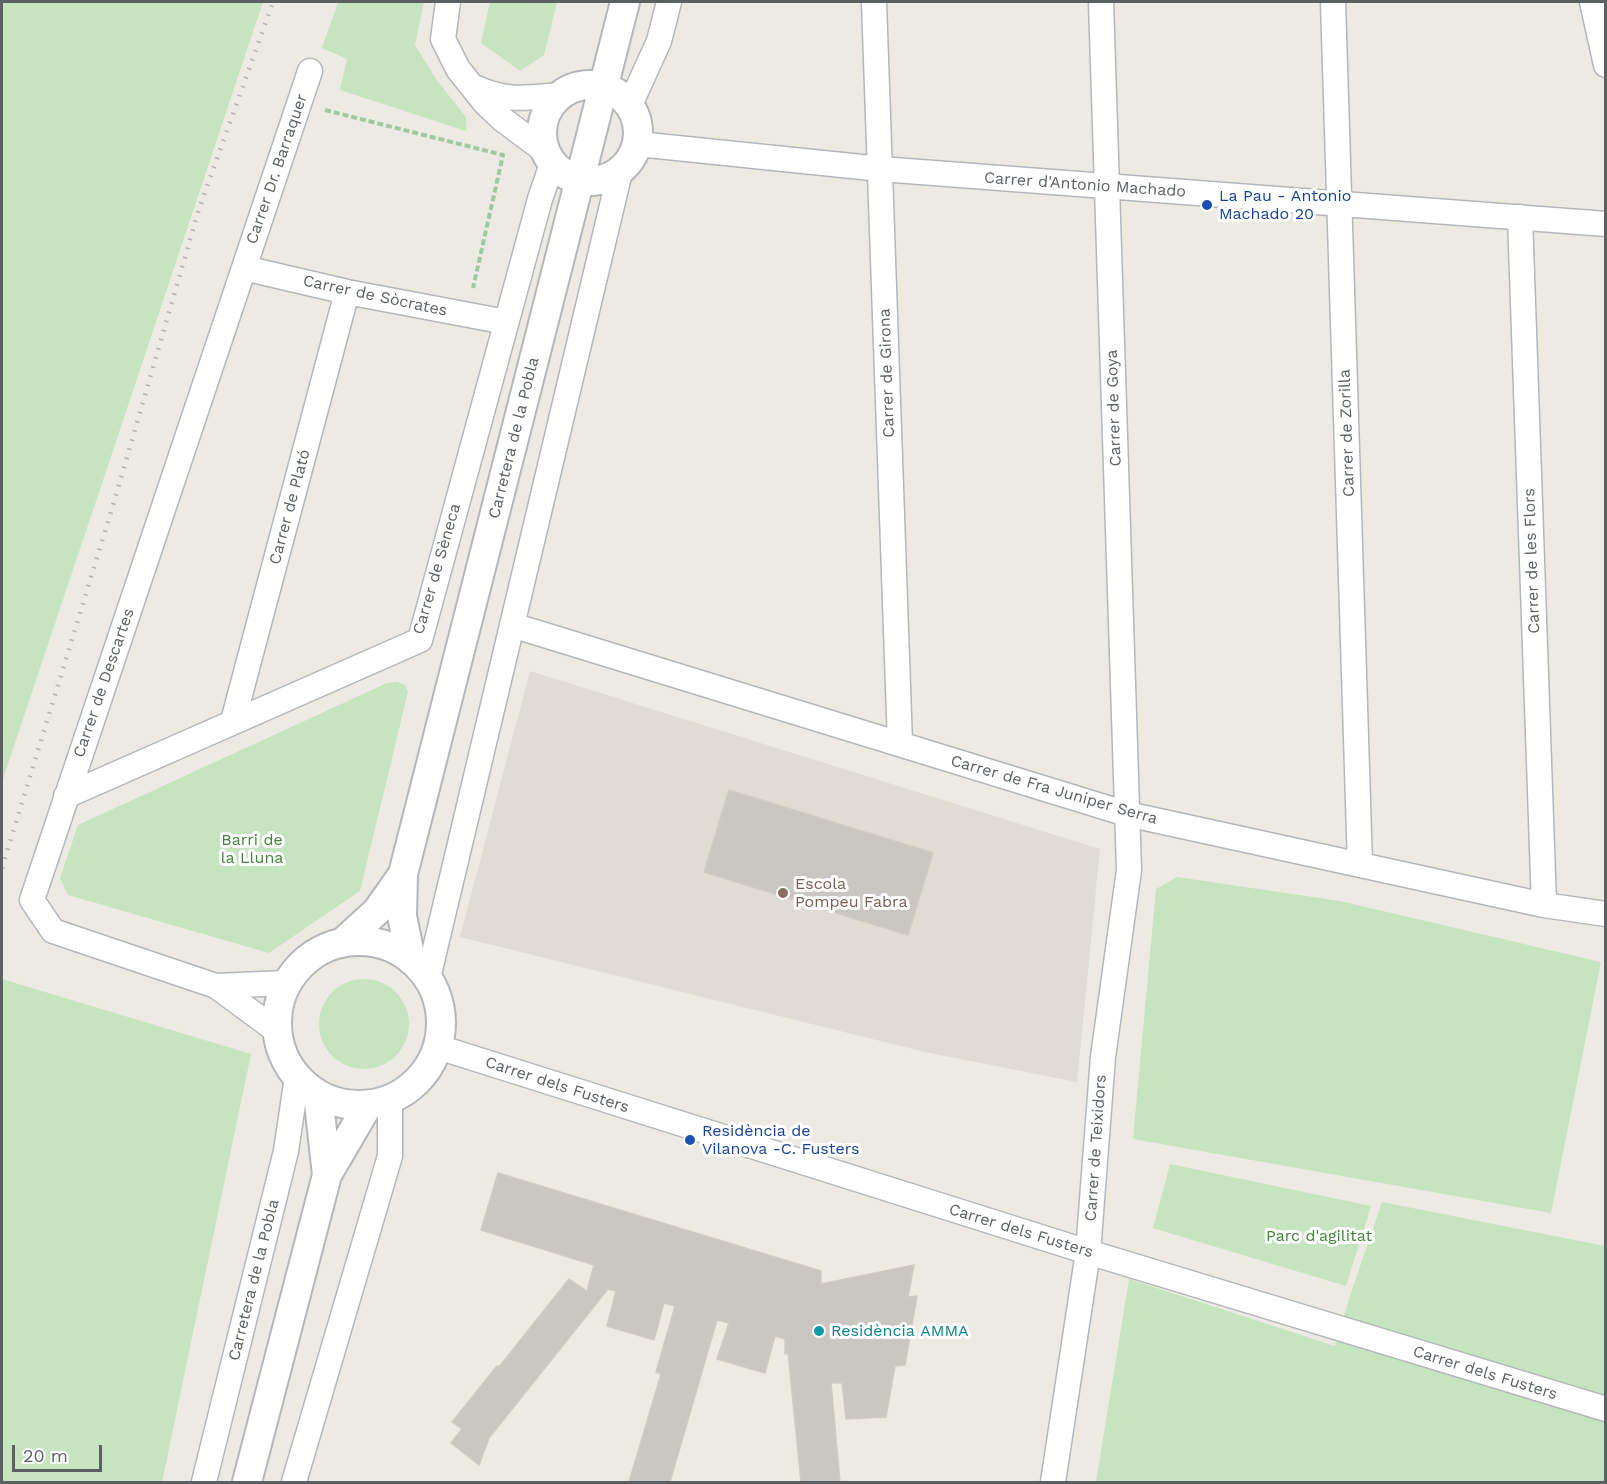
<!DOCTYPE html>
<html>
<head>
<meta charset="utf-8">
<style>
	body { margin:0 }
	#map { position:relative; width:1607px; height:1484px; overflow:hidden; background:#edeae3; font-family:"Work Sans",sans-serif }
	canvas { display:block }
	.frame { position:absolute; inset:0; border:3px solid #5b6063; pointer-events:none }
	.scale { position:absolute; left:12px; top:1445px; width:90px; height:27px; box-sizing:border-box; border:3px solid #5b6063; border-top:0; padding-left:8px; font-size:18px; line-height:21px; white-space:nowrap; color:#5b6063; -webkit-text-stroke:4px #fff; paint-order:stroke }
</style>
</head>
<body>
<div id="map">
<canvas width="1607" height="1484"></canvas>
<div class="frame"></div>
<div class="scale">20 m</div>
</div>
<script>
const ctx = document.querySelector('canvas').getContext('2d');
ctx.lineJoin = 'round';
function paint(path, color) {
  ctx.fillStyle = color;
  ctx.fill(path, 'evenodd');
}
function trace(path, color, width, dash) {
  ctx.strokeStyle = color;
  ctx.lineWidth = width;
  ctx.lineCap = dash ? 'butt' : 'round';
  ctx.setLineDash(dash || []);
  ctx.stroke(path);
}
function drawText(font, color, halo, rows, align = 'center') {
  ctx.font = font + ' "Work Sans",sans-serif';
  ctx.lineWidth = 6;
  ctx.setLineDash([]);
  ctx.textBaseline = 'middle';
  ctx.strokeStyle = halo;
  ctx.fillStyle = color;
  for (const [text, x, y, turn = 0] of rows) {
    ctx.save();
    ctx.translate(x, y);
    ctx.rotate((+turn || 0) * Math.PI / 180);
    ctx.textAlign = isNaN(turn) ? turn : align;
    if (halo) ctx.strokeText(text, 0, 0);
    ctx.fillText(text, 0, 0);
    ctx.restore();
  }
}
const education = new Path2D(`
	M530,671L1100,849L1077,1082L925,1052L460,937Z`);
const green = new Path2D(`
	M2,2H263L2,782Z
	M338,2H424L415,45L436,79L466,117V131L340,90L347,59L322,48Z
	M490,2H557L544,55L520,71L481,43Z
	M397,682L405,685L408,692L360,891L269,953L68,895L60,878L78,825L387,683Z
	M1177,877L1340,901L1601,962L1551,1213L1133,1139L1156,889Z
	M2,979L251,1054L162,1482H2Z
	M319 1024a45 45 0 1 1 90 0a45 45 0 1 1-90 0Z
	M1170,1164L1371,1206L1346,1286L1153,1228Z
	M1382,1202L1605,1246V1482H1096L1129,1279L1335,1346L1350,1296Z`);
const building = new Path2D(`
	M729,790L933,853L908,935L704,872Z
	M498,1173L821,1271V1284L914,1265L908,1297L917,1296L905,1365L895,1366L886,1417L846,1419L842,1383H831L840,1482H801L788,1353L785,1354V1339L775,1336L765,1373L717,1359L729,1323L717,1320L670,1482H629L661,1374L656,1372L675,1306L664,1303L654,1340L607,1326L616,1291L608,1289L489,1438L479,1465L451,1443L462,1429L452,1422L497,1366L499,1367L569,1279L587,1291L594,1265L481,1230Z`);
const path = new Path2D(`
	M325,110L503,155L473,288`);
const minor = new Path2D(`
	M448,2L443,39L458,69L486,104L502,119L545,151
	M874,2L900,744
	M1333,2L1360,865
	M1592,2L1606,65
	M474,87C507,102 525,98 560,95
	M630,105L659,41L669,2
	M638,144L881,169L1606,224
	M1520,217L1544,905
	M244,268L347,292L506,322
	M512,625L1127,814L1544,905L1606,914
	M233,721L347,292
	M66,796L420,640L540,199L552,164
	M428,978L620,172
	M216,986L287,983
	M277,1031L216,986L53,931L32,900L310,71
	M438,1047L1088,1252L1606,1409
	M204,1482L286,1151L297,1077
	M294,1482L390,1156V1099
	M1053,1482L1088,1252L1103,1057L1129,870L1101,2`);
const tertiary = new Path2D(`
	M542 133a48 48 0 1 1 96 0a48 48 0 1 1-96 0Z
	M277 1023a82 82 0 1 1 164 0a82 82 0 1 1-164 0Z
	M343,942L377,911L403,874
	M411,960L402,916L403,874L625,2
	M318,1094L327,1175
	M247,1482L327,1175L368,1105`);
const rail = new Path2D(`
	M2,868L114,502L199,209L273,2`);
const markers = [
	[1207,205,6,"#1a4fb4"],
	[783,893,6,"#8d6e63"],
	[690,1140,6,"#1a4fb4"],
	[819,1331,6,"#0f9aa8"]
];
const streetNames = [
	["Carrer Dr. Barraquer",277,169,-71],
	["Carrer d'Antonio Machado",1085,185,4],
	["Carrer de Sòcrates",375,296,12],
	["Carrer de Girona",887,373,-92],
	["Carrer de Goya",1114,408,-92],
	["Carrer de Zorilla",1347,433,-92],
	["Carretera de la Pobla",514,438,-76],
	["Carrer de Plató",290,507,-75],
	["Carrer de les Flors",1532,561,-92],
	["Carrer de Sèneca",437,569,-74],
	["Carrer de Descartes",104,683,-71],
	["Carrer de Fra Juniper Serra",1054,790,16],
	["Carrer dels Fusters",557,1085,18],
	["Carrer de Teixidors",1096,1148,-86],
	["Carrer dels Fusters",1021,1231,17],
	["Carretera de la Pobla",254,1280,-76],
	["Carrer dels Fusters",1485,1373,17]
];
const transitNames = [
	["La Pau - Antonio",1219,196],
	["Machado 20",1219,214],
	["Residència de",702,1131],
	["Vilanova -C. Fusters",702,1149]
];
const parkNames = [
	["Barri de",252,840],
	["la Lluna",252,858],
	["Parc d'agilitat",1319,1236]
];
const educationNames = [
	["Escola",795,884],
	["Pompeu Fabra",795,902]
];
const cultureNames = [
	["Residència AMMA",831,1331]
];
paint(education, '#e0dbd4');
paint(green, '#c6e4c0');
paint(building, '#cac7c2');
trace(building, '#d2cac2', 1.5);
trace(minor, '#b4b7ba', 27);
trace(tertiary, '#b4b7ba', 32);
trace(path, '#9dcaa2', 4, [6, 3]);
trace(minor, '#fff', 24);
trace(tertiary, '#fff', 28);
trace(rail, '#b2b3b3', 4.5, [1.5, 8]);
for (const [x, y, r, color] of markers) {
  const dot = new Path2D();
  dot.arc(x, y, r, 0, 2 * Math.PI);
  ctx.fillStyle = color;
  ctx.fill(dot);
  trace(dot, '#fff', 2);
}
drawText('16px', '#5b6063', '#fff', streetNames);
drawText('16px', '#164399', '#fff', transitNames, 'left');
drawText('16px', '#418539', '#fff', parkNames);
drawText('16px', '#785e54', '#fff', educationNames, 'left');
drawText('16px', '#0d838f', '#fff', cultureNames, 'left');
</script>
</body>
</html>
